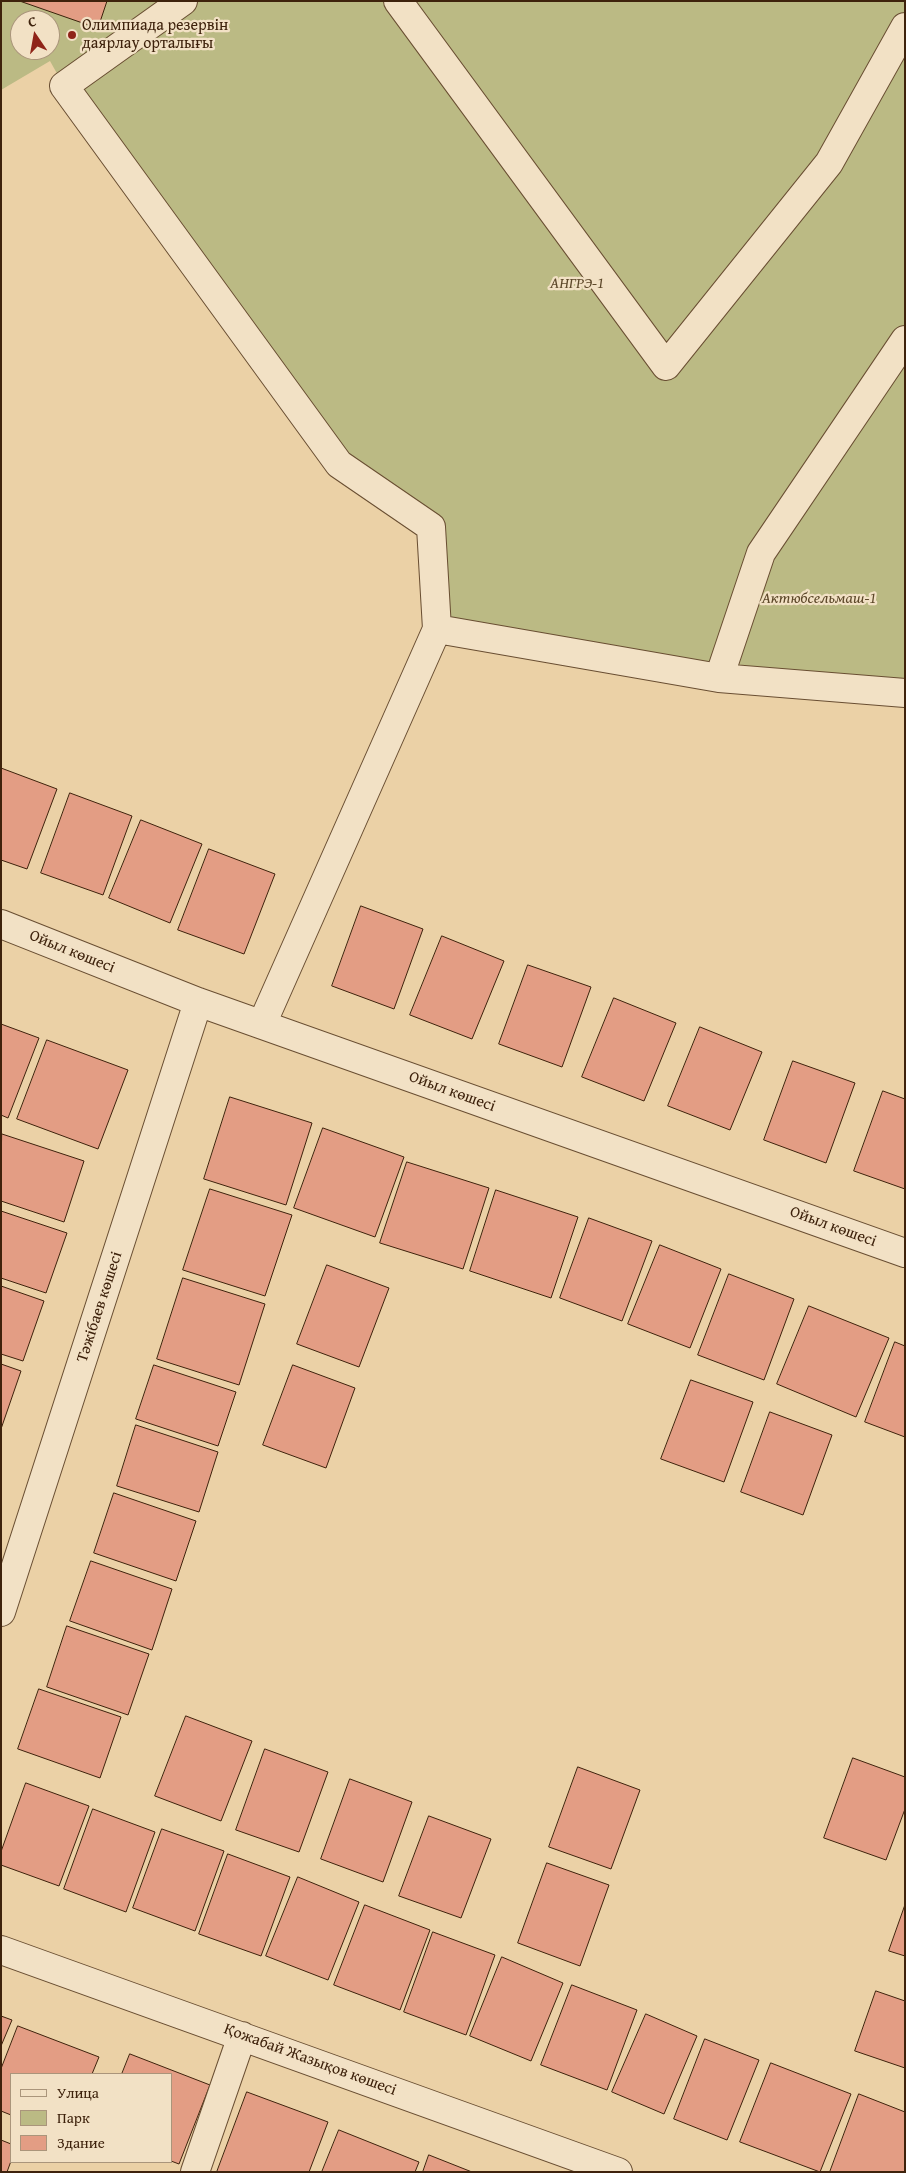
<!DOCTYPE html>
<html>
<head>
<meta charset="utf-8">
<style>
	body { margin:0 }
	#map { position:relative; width:906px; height:2173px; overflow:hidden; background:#ebd1a6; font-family:"Gentium Book Plus",serif }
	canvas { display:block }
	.frame { position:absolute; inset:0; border:2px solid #3e220c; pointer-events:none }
	.legend { position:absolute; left:10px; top:2073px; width:162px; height:90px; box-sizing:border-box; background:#f2e1c5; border:1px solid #aa957b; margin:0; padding:6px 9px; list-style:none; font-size:15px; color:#3e220c }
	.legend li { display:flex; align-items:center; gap:10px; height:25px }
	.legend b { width:25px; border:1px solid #aa957b }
	.north { position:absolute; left:10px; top:10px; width:50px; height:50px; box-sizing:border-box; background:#f2e1c5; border:1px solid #aa957b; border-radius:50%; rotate:348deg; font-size:14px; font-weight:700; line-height:20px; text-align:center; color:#3e220c }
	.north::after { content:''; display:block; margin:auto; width:18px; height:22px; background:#8f2418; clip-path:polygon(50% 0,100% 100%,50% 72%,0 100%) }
</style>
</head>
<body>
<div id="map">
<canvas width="906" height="2173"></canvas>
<div class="frame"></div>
<ul class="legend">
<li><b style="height:6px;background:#f2e1c5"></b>Улица</li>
<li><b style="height:14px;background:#bbba84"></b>Парк</li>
<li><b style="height:14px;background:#e39d84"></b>Здание</li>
</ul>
<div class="north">С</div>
</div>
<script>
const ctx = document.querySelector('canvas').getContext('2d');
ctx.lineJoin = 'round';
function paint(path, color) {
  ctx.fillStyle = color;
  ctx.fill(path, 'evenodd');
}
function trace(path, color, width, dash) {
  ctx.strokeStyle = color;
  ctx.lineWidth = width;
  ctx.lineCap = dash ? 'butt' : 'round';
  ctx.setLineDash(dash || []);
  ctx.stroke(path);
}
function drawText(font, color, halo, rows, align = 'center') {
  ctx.font = font + ' "Gentium Book Plus",serif';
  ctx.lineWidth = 4.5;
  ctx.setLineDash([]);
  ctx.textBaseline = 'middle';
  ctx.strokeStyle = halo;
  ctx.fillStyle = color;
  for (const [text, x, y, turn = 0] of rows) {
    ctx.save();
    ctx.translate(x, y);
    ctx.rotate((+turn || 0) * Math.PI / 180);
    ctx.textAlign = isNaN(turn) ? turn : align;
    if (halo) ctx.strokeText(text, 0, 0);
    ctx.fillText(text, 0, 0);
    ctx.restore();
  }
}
const green = new Path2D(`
	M1,1H905V693L437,629L431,527L339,464L64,86L50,61L1,90ZM20,20H50V50H20Z`);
const building = new Path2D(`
	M20,1H107L98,28Z
	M1,768L57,789L27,869L1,860Z
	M70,793L132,816L103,895L41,873Z
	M141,820L202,844L170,923L109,898Z
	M209,849L275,874L244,954L178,930Z
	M361,906L423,929L394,1009L332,986Z
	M442,936L504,961L472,1039L410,1015Z
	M528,965L591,987L562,1067L499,1044Z
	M614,998L676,1023L644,1101L582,1077Z
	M1,1024L39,1038L8,1118L1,1115Z
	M700,1027L762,1052L730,1130L668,1106Z
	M47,1040L128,1070L98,1149L17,1119Z
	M793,1061L855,1083L826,1163L764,1140Z
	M883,1091L905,1099V1189L854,1171Z
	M230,1097L312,1123L286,1205L204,1179Z
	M323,1128L404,1157L375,1237L294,1208Z
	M2,1134L84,1161L64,1222L1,1201Z
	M407,1162L489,1188L463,1269L380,1243Z
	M210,1189L292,1215L265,1296L183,1270Z
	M496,1190L578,1217L551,1298L470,1271Z
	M1,1211L67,1233L46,1293L1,1278Z
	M589,1218L652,1241L622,1321L560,1298Z
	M660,1245L721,1269L690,1348L628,1324Z
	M327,1265L389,1288L359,1367L297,1344Z
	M729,1274L794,1299L764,1380L698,1355Z
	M183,1278L265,1304L239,1385L157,1359Z
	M1,1286L44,1301L23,1361L1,1354Z
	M809,1306L889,1338L856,1417L777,1384Z
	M895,1342L905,1346V1437L865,1422Z
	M1,1364L21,1371L1,1429Z
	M154,1365L236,1392L218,1446L136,1419Z
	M293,1365L355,1388L326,1468L263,1445Z
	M691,1380L753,1402L724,1482L661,1459Z
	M770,1412L832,1435L803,1515L741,1492Z
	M136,1425L218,1452L199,1512L117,1486Z
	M114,1493L196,1521L176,1581L94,1553Z
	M91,1561L172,1589L152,1650L70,1621Z
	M67,1626L149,1654L128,1715L47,1687Z
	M39,1689L121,1717L100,1778L18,1749Z
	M186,1716L252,1741L221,1821L155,1796Z
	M265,1749L328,1772L299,1852L236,1830Z
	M853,1758L905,1777V1809L886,1860L824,1838Z
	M578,1767L640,1790L611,1869L549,1847Z
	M350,1779L412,1802L383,1882L321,1859Z
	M26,1783L89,1806L59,1886L1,1865V1852Z
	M93,1809L155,1832L126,1912L64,1889Z
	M429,1816L491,1839L461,1918L399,1896Z
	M162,1829L224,1851L195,1931L133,1908Z
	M228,1854L290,1877L261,1956L199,1934Z
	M547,1863L609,1885L580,1966L518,1943Z
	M298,1877L359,1902L328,1980L266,1956Z
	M365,1905L430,1930L400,2010L334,1985Z
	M905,1905V1956L889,1951Z
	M433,1932L495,1955L466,2035L404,2012Z
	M502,1957L563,1983L531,2061L470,2036Z
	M572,1985L637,2010L607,2090L541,2065Z
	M876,1991L905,2001V2068L855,2051Z
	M646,2014L697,2036L664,2114L612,2092Z
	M1,2016L12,2020L1,2046Z
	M18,2026L99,2057L92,2074H11V2115L1,2111V2069Z
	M705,2039L759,2060L727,2140L674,2119Z
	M130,2054L210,2085L179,2164L171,2161V2074H122Z
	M771,2063L851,2094L820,2172L740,2142Z
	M247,2092L328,2122L309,2172H217Z
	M859,2094L905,2112V2172H830Z
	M339,2130L419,2162L415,2172H322Z
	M1,2140L11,2144V2161L7,2172H1Z
	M429,2155L472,2172H423Z`);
const minor = new Path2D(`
	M183,1L64,86L339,464L431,527L437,629L719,678L761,553L905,340
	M398,1L666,366L829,163L905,27
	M719,678L905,693
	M1,924L198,1002L905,1253
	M262,1024L437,629
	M1,1612L198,1002
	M1,1950L618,2172
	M195,2172L242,2036`);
const markers = [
	[72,35,5,"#8f2418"]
];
const poiNames = [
	["Олимпиада резервін",82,26],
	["даярлау орталығы",82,44]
];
const parkNames = [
	["АНГРЭ-1",577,284],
	["Актюбсельмаш-1",819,599]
];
const streetNames = [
	["Ойыл көшесі",72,952,22],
	["Ойыл көшесі",452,1092,20],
	["Ойыл көшесі",833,1227,20],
	["Тәжібаев көшесі",100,1307,-72],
	["Қожабай Жазықов көшесі",310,2060,20]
];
paint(green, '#bbba84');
paint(building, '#e39d84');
trace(building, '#3e220c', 1);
trace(minor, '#694e32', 30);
trace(minor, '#f2e1c5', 28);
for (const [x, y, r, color] of markers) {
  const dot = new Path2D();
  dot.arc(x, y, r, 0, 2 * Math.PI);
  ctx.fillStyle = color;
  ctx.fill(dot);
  trace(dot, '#f2e1c5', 2);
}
drawText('16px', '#3e220c', '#f2e1c5', poiNames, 'left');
drawText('italic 16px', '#5d482a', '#f2e1c5', parkNames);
drawText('16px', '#3e220c', '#f2e1c5', streetNames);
</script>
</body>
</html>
